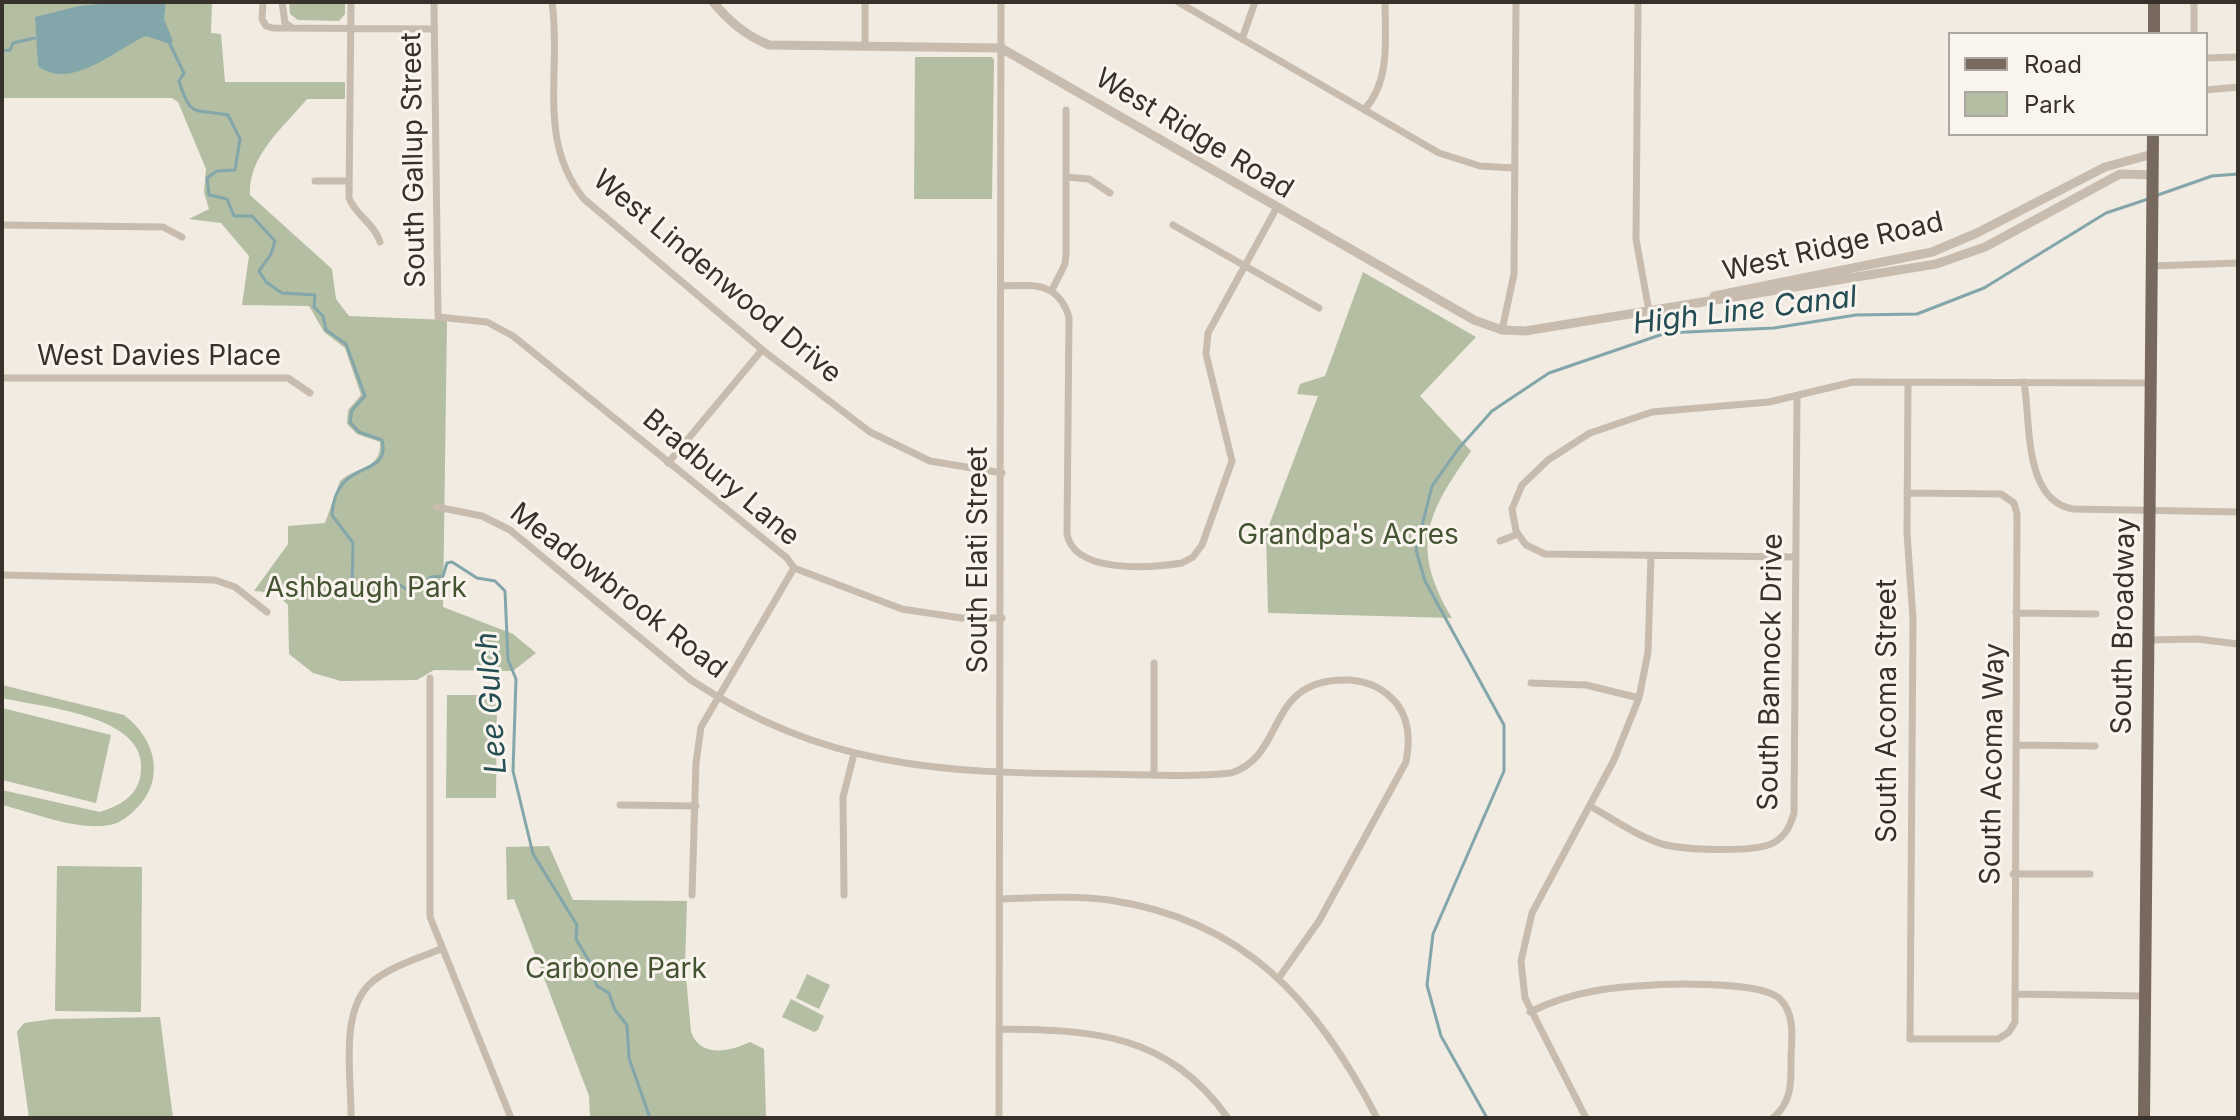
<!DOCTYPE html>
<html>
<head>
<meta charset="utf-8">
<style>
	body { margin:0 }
	#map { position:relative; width:2240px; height:1120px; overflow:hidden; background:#f1ebe1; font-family:Inter,sans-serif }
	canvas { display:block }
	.frame { position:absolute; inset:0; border:4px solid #37302b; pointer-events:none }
	.legend { position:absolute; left:1948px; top:32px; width:260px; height:104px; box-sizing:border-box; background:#f9f4ed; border:2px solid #aba69f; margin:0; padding:10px 14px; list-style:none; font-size:24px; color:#37302b }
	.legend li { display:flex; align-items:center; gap:16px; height:40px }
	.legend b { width:40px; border:2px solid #aba69f }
</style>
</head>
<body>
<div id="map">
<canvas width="2240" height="1120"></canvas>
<div class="frame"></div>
<ul class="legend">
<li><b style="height:10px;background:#77695e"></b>Road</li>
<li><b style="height:22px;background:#b3bea2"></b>Park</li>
</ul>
</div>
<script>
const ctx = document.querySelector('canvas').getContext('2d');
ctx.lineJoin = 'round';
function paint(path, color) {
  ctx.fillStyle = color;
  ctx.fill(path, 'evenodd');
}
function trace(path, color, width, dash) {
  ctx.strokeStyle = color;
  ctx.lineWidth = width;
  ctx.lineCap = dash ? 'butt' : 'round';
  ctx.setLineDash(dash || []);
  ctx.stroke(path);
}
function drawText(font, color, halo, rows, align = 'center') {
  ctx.font = font + ' Inter,sans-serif';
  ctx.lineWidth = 6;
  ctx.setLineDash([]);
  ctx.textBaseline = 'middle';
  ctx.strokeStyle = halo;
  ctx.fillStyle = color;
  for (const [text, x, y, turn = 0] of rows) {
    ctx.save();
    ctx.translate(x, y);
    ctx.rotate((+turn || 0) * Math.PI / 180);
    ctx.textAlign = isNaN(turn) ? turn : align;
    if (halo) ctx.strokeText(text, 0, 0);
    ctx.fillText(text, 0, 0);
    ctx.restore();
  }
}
const green = new Path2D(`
	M2,2H212L211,33L221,34L225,82H345V99H307C284,127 248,155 250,195L332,269L336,299L349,316L447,320L443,607L513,634L536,653L513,671L434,670L417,680L341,681L313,673L289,654L288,605L276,593L254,591L288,544V526L325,523L340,481C356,466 382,470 380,442L357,434L347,424L348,410L361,395L345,348L324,332L309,306L242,305L249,256L221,223L189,219L209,209L204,192L206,169L178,102L172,98H2Z
	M289,2H345V14L339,21L298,20L290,14Z
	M915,57H992L994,60L992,199H914Z
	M1363,272L1476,337L1420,396L1471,451C1426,515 1410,547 1452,618L1268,613L1266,533L1318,396L1297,394L1300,384L1325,376Z
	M2,685L124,715C156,739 166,780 136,809C129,816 120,823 110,825C76,831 35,813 2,805V790L100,812C118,806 135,798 140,778C155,715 44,708 2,698Z
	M447,695H497L496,798H446Z
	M2,708L111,735L96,803L2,780Z
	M549,846L573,900L687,901L685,966L691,1032C701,1058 729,1052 750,1042L764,1049L766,1118H590L589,1096L514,899L507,900L506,847Z
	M57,866L142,867L141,1012L55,1011Z
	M807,974L830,985L819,1009L796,998Z
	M791,999L824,1016L818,1030L814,1032L782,1017Z
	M160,1017L173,1118H29L17,1032L24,1023L53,1019Z`);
const water = new Path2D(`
	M117,2H166L164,19L173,41L170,44L146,36C119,47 71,92 38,66L35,17L79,6Z`);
const stream = new Path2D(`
	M170,44L184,73L179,81C191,119 193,108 228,115L240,139L235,170L217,171L207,178L209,195L227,199L234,216H252L275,241L271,254L259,271L266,282L282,293L315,295L314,307L323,316L326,330L346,344L365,396L352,410L350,422L359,432L382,440C392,480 335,456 332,515L353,543L352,594C372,604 377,587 389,578L411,592L431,577L443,576L447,563L452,562L477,578L495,581L505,591L508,660L516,679L513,771L533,854L577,925L576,939L592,966L590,970L597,986L609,993L615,1010L627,1025L629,1058L650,1118
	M2,51L10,50L13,43L35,38
	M2155,196L2212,176L2238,174
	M1487,1118L1441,1036L1427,985L1433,934L1504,771V725L1425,581L1416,550L1432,486L1459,448L1492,411L1549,373L1666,333L1774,328L1856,315L1917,314L1984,288L2106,213L2148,199`);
const minor = new Path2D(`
	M263,2L262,19L266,26L273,28L434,29
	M282,2L285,23L291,27
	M351,2L349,198C356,216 374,223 380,242
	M434,2L438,317L487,322L513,336L787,558L794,568L902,609L961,618H1002
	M552,2C562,70 536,140 584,199L765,352L870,432L930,461L1002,473
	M865,2V47
	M1178,2L1439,153L1480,166L1514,168
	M1638,2L1636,239L1649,311
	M2194,34V2
	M1242,39L1255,2
	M2206,58L2238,57
	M2206,90L2238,87
	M1364,110C1391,81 1385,38 1385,2
	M1066,177L1089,179L1110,193
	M315,181H348
	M2,225L163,227L182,237
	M1173,225L1319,308
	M2152,266L2238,263
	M1003,286C1035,285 1058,282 1069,317L1067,534C1074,574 1150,568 1182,563L1193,557L1202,545L1232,461L1206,354L1208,333L1276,209
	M1052,290L1065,264L1066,254V110
	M1502,330L1514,274L1516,2
	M2,378H288L310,393
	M2024,382C2031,423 2023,500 2073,509L2238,512
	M668,463L762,350
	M1907,493L2001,494L2014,503L2017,514L2015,1022L2009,1032L1998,1039H1910L1913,619L1907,533L1908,382
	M437,507L482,516L510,530L691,680C823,767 939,773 1092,774C1138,774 1185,778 1231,773C1288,755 1264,677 1349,680C1368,681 1384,688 1397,704C1410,721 1410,742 1406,762L1319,921L1278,979
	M1500,541L1518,534
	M1796,557L1545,554L1526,545L1516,531L1512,509L1522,485L1548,460L1590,433L1652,412L1769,402L1853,382L2151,383
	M2,575L215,580L235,587L267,612
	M2016,613L2096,614
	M2148,640L2197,639L2238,644
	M430,678V917L511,1118
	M1531,683L1586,685L1639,698
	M2016,745L2095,746
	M1154,774V663
	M620,805L696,806
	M1590,806C1613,819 1637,836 1662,844C1684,850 1754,853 1773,843C1786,836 1790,826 1794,813L1797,397
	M2013,874H2090
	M692,895L696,763L701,727L794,568
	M844,895L843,797L854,754
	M999,899C1035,898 1073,895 1109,900C1246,920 1317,1002 1377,1118
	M2015,994L2145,996
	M1530,1012C1550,1002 1572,995 1594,991C1626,984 1758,977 1780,999C1795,1014 1792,1037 1791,1057C1791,1081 1793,1101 1773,1118
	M999,1029C1094,1030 1167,1033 1228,1118
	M351,1118C352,1077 338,1010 373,981C392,966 419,958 441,949
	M999,1118L1001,2
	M1586,1118L1525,998L1521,961L1532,913L1614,760L1639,698L1648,652L1651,556`);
const tertiary = new Path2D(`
	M713,2C730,22 745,35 769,45L1001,48L1474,320L1502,330L1525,331L1936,264L1985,247L2120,174L2153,175
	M1714,296L1932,252L1977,233L2105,167L2153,154`);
const primary = new Path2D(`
	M2154,34V2
	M2144,1118L2153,134`);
const streetNames = [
	["West Ridge Road",1194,134,31],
	["South Gallup Street",414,160,-91],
	["West Ridge Road",1833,247,-13],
	["West Lindenwood Drive",717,277,40],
	["West Davies Place",159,357],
	["Bradbury Lane",721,478,40],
	["South Elati Street",979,560,-90],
	["Meadowbrook Road",618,591,38],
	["South Broadway",2124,626,-89],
	["South Bannock Drive",1771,672,-89],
	["South Acoma Street",1888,711,-90],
	["South Acoma Way",1993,764,-89]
];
const parkNames = [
	["Grandpa's Acres",1348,536],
	["Ashbaugh Park",366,589],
	["Carbone Park",616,970]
];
const waterNames = [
	["High Line Canal",1745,311,-7],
	["Lee Gulch",492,703,-94]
];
paint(green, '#b3bea2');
paint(water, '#83a6ab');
trace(stream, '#83a6ab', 3);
trace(minor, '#c8bcae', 7);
trace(tertiary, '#c8bcae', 9);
trace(primary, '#77695e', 12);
drawText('28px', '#37302b', '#f9f4ed', streetNames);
drawText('28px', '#445332', '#f9f4ed', parkNames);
drawText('italic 30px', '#254d54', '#f9f4ed', waterNames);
</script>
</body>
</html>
